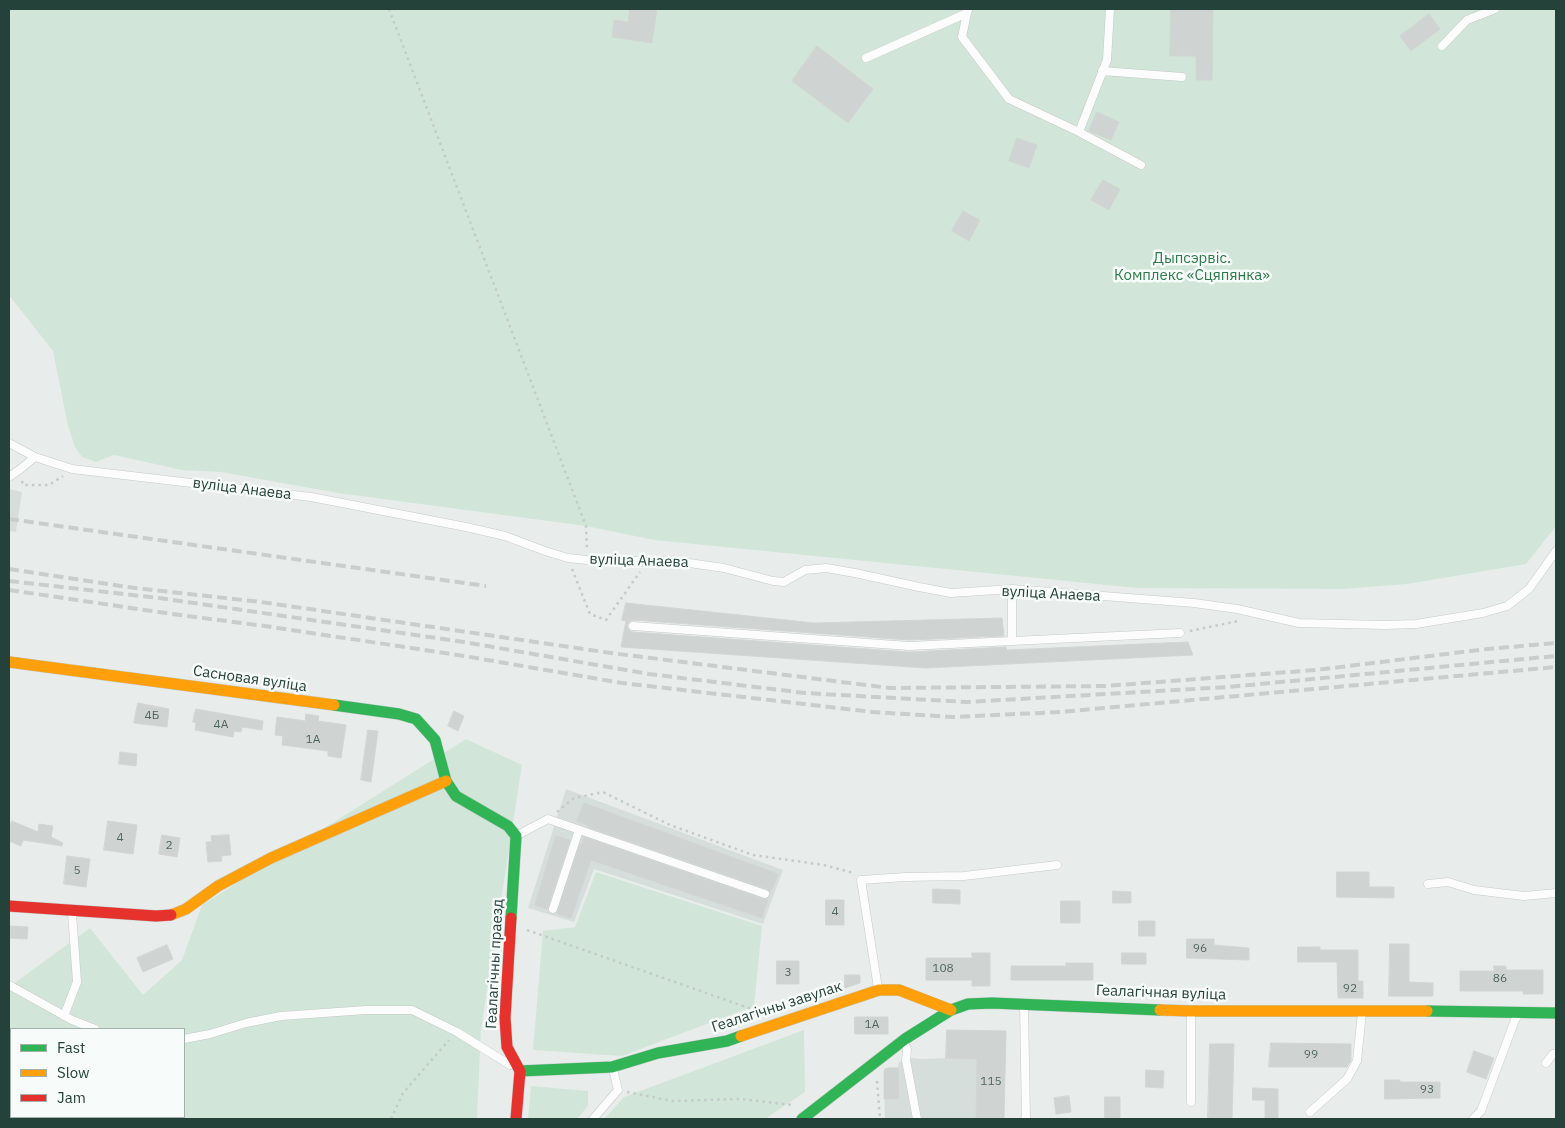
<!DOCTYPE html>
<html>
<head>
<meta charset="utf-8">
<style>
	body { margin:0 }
	#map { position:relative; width:1565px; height:1128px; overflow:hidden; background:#e8edeb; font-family:"IBM Plex Sans",sans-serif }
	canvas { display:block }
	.frame { position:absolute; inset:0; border:10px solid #24423a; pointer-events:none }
	.legend { position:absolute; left:10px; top:1028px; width:175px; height:90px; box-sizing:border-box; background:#f7fbf9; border:1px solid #a3b1ad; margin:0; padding:6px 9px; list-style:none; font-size:15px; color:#24423a }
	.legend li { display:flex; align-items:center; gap:10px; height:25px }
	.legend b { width:25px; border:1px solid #a3b1ad }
</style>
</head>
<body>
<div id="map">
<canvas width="1565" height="1128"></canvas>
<div class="frame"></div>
<ul class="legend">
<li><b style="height:6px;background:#30b455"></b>Fast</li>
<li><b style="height:6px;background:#ff9f0a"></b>Slow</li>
<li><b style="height:6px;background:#e5322d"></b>Jam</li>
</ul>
</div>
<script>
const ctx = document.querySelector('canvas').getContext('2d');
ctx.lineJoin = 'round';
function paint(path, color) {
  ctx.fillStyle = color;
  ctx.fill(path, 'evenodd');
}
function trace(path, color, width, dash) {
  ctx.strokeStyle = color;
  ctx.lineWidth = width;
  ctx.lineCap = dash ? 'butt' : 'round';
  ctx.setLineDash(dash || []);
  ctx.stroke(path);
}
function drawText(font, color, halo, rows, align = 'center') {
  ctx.font = font + ' "IBM Plex Sans",sans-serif';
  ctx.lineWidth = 5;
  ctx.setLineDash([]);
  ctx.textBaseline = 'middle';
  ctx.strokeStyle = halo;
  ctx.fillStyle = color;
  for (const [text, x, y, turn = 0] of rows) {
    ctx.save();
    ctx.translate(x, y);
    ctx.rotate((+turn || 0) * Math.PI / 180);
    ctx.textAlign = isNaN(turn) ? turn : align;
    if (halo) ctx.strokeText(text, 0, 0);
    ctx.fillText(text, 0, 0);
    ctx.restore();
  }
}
const built = new Path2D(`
	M9,489L22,492L16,532L9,531Z
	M566,789L783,870L763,924L594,869L574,922L528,908Z
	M947,1030L1006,1031L1004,1119H885L884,1068H898L899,1062L912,1058L921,1059L946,1058Z`);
const green = new Path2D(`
	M9,9H1556V526L1526,564L1407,584L1341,589L1137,588L654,540L586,526L338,493L221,472L182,470L114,455L96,462L82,457L75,447L68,426L53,351L9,295Z
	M466,739L522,765L481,1029L477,1119H9V987L90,928L143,995L182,960L202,905ZM11,1029H184V1117H11Z
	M596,872L762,926L754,1006L622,1056L533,1050L543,931L575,927Z
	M804,1030L805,1092L765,1119H604L624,1097Z
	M531,1086L588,1091V1106L577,1119H528Z`);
const building = new Path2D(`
	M630,9H657L652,43L612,37L614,20L628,22Z
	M1171,9H1213L1212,80H1196V56H1170Z
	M1429,14L1440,29L1411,51L1400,36Z
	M817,46L873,89L848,123L792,81Z
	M1097,112L1119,122L1111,140L1089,131Z
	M1017,138L1037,145L1029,168L1009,161Z
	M1103,180L1120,189L1109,210L1091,200Z
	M963,211L980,220L969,241L952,231Z
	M626,603L814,623L1002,618L1004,636L909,640L633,620L629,622L627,626L629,630L633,632L909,652L1006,647L1007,650L1188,642L1193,655L926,668L621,647L626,621L622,620Z
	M138,703L169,709L167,727L134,723Z
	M196,709L263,721L262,730L242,727L241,732L234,731L233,737L195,730L196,723L193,722Z
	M454,711L464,716L458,731L448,726Z
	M306,714L319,716L318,721L346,725L341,758L328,756V751L282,745L283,736L275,735L277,717L305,721Z
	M368,730L378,731L371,782L361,780Z
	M120,752L137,754L136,766L119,764Z
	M584,803L778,874L772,889H771L770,892L767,889L588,827V825L577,821Z
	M12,821L38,832L39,824L53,826L51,837L63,843L62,846L23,840L21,846L9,841V828Z
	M108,821L137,825L133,854L104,850Z
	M162,835L180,838L177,857L159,854Z
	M229,835L231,855L221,856L222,861L208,862L206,842H212L211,836Z
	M556,836L570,840L547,909L535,905Z
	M584,837L763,899H768L762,918L591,860L571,918L558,914L557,912L580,844H582Z
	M67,856L90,859L86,887L64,884Z
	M1337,872H1369V887H1394V898L1337,897Z
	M933,889L960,890V904L933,903Z
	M1113,891L1131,892V903H1113Z
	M826,900H844V925H826Z
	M1061,901H1080V923H1061Z
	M1139,921H1155V936H1139Z
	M11,926L28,927L27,939L10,938Z
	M1187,939H1214V945L1249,948V960L1187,958Z
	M1390,944H1409V982L1433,983V996H1389Z
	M167,945L173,959L143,972L137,958Z
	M1298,947H1320V950H1358V981H1363V998H1338L1337,962H1298Z
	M972,953H990V986H972V980H926V958H972Z
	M1122,953H1146V964H1122Z
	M777,961H799V984H777Z
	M1066,963H1093V980H1011V966H1066Z
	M1494,966H1506V970H1543V994H1523V991H1460V971H1494Z
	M845,975H860V983L845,988Z
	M855,1017H888V1034H855Z
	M947,1030L1006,1031L1004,1119H976L977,1059L946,1058Z
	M1271,1043L1351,1044V1060L1347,1067H1269Z
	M1210,1044H1234L1232,1119H1208Z
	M1474,1051L1494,1058L1486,1079L1467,1072Z
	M888,1068H898L899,1099H884V1071Z
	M1146,1070L1164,1071L1163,1088L1146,1087Z
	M1385,1080H1400V1082H1440V1098L1385,1099Z
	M1253,1088L1278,1089V1119H1265V1100H1253Z
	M1069,1096L1071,1112L1056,1114L1054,1098Z
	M1105,1097H1120V1119H1105Z`);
const path = new Path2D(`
	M389,9L586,526L587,551
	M22,481L23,485H49L63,476
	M572,569L590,614L606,620L640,572
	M1190,631L1238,621
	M557,812L574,798L603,792L670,825L753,855L824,865L850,872L853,874
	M527,930L760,1012
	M877,1081L880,1119
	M627,1092L672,1101L740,1099L793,1105
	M391,1119L403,1093L449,1040`);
const lane = new Path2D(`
	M1110,9L1107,60L1079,132L1141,165
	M967,13L962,37L1009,99L1079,132
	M1442,46L1467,20L1495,9
	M866,58L967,13L968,10
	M1102,71L1182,77
	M9,443L35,457L72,469L311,497L466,527L505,536L545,551L568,558L596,561H675L724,568L773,581L784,582L805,570L826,568L855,573L919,587L951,593L1012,589L1194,603L1237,609L1299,623L1385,625L1416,624L1483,613L1507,606L1529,589L1556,551
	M9,477L19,470L35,457
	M633,626L909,646L1012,641V589
	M1012,641L1180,633
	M516,836L548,819L765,894
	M1428,884L1448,882L1474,890L1524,896L1556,893
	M553,909L579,830
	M9,985L72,1020L95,1029
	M878,988L861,880L905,877L964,876L1057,865
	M1024,1006L1026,1119
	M1191,1013V1102
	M64,1016L77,982L72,913
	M184,1039L210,1034L246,1023L281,1016L366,1010H412L457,1032L510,1065
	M905,1043L907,1050L906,1060L917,1119
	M1546,1063L1553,1054L1556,1053
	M1310,1112L1347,1079L1357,1061L1362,1012
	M593,1119L618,1090L613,1069
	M1473,1119L1481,1111L1515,1020L1519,1014`);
const fast = new Path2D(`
	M334,705L399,714L416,719L435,740L446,781L456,796L508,826L516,836L511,918
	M1427,1011L1556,1013
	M520,1071L612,1067L658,1053L727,1041L741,1036
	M802,1119L905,1039L951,1010L968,1004L992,1003L1160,1010`);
const slow = new Path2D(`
	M9,662L334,705
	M171,915L186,909L218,886L271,858L446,781
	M1160,1010L1191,1011H1427
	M741,1036L879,990H899L951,1010`);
const jam = new Path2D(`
	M9,906L156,916L171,915
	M511,918L505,1018L507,1047L520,1071L516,1119`);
const rail = new Path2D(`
	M9,519L486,586
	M9,569L135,588L261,602L611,653L890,688L1105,686L1316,670L1487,649L1556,643
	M9,581L159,598L464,642L649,674L805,693L967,702L1228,687L1556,656
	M9,590L172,614L265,626L464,656L622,683L873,712L953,717L1060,712L1556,667`);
const numberNames = [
	["4Б",152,716],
	["4А",221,725],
	["1А",313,740],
	["4",120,838],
	["2",169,846],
	["5",77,871],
	["4",835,912],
	["96",1200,949],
	["108",943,969],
	["3",788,973],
	["86",1500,979],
	["92",1350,989],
	["1А",872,1025],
	["99",1311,1055],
	["115",991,1082],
	["93",1427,1090]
];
const parkNames = [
	["Дыпсэрвіс.",1192,259],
	["Комплекс «Сцяпянка»",1192,276]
];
const streetNames = [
	["вуліца Анаева",242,489,7],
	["вуліца Анаева",639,561,2],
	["вуліца Анаева",1051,594,3],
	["Сасновая вуліца",250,679,8],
	["Геалагічны праезд",495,964,-87],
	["Геалагічная вуліца",1161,993,2],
	["Геалагічны завулак",777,1007,-18]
];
paint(built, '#d6dedb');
paint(green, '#d1e6d8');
paint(building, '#cfd4d2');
trace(building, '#d1d6d4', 1);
trace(lane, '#c5cac8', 9);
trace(fast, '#c3cbc8', 12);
trace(slow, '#c3cbc8', 12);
trace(jam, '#c3cbc8', 12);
trace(path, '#c3ccca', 2.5, [2.5, 4]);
trace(lane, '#fcfcfc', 8);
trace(fast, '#30b455', 11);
trace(slow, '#ff9f0a', 11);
trace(jam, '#e5322d', 11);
trace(rail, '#c9cdcc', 4, [10, 5]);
drawText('12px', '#506761', null, numberNames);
drawText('15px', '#2d7a4b', '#f7fbf9', parkNames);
drawText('15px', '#24423a', '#f7fbf9', streetNames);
</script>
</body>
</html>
